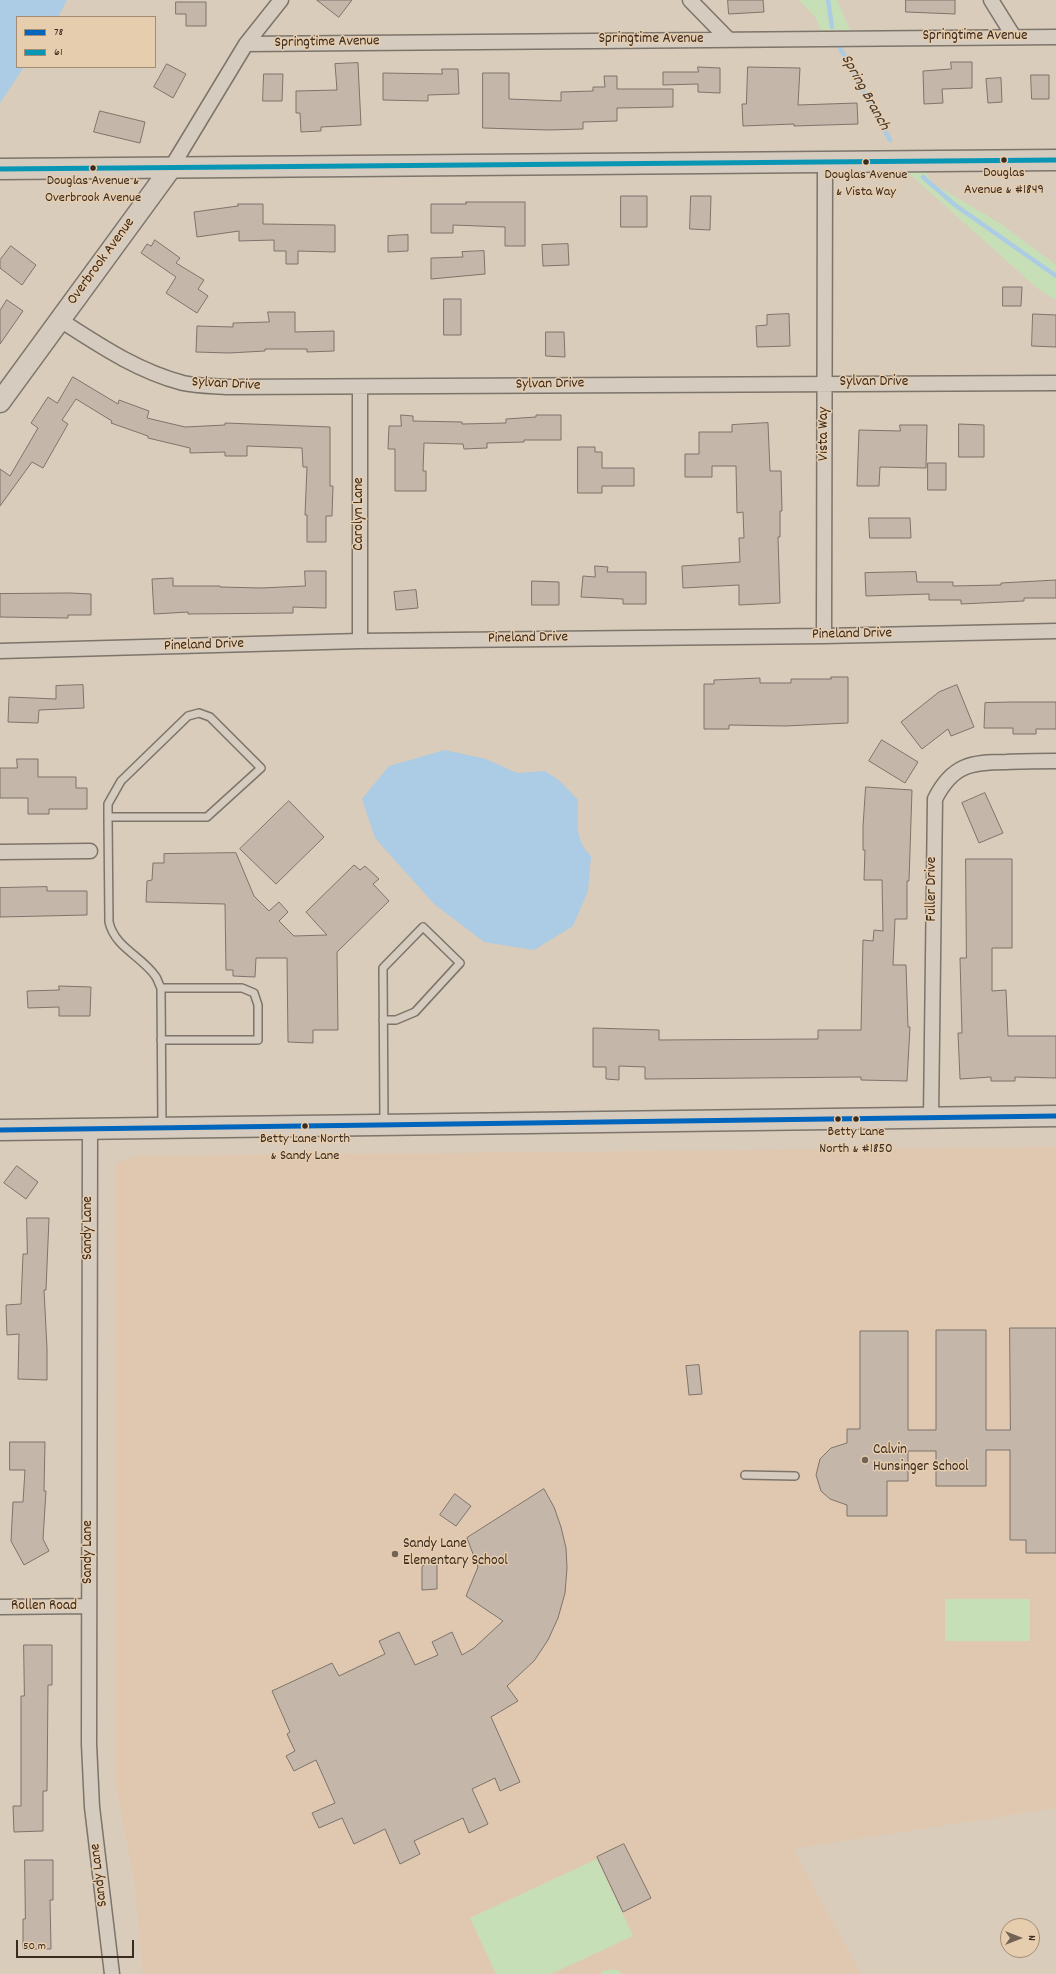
<!DOCTYPE html>
<html>
<head>
<meta charset="utf-8">
<style>
	body { margin:0 }
	#map { position:relative; width:1056px; height:1974px; overflow:hidden; background:#d9ccbb; font-family:Dekko,sans-serif }
	canvas { display:block }
	.legend { position:absolute; left:16px; top:16px; width:140px; height:52px; box-sizing:border-box; background:#e6cdae; border:1px solid #a28c74; margin:0; padding:5px 7px; list-style:none; font-size:12px; color:#3b2a1e }
	.legend li { display:flex; align-items:center; gap:8px; height:20px }
	.legend b { width:20px; border:1px solid #a28c74 }
	.north { position:absolute; left:1000px; top:1918px; width:40px; height:40px; box-sizing:border-box; background:#e6cdae; border:1px solid #a28c74; border-radius:50%; rotate:90deg; font-size:11px; font-weight:700; line-height:16px; text-align:center; color:#3b2a1e }
	.north::after { content:''; display:block; margin:auto; width:14px; height:18px; background:#726355; clip-path:polygon(50% 0,100% 100%,50% 72%,0 100%) }
	.scale { position:absolute; left:16px; top:1940px; width:118px; height:18px; box-sizing:border-box; border:2px solid #3b2a1e; border-top:0; padding-left:5px; font-size:12px; line-height:14px; white-space:nowrap; color:#3b2a1e; -webkit-text-stroke:3px #e6cdae; paint-order:stroke }
</style>
</head>
<body>
<div id="map">
<canvas width="1056" height="1974"></canvas>
<ul class="legend">
<li><b style="height:5px;background:#0065bd"></b>78</li>
<li><b style="height:5px;background:#0996b4"></b>61</li>
</ul>
<div class="north">N</div>
<div class="scale">50 m</div>
</div>
<script>
const ctx = document.querySelector('canvas').getContext('2d');
ctx.lineJoin = 'round';
function paint(path, color) {
  ctx.fillStyle = color;
  ctx.fill(path, 'evenodd');
}
function trace(path, color, width, dash) {
  ctx.strokeStyle = color;
  ctx.lineWidth = width;
  ctx.lineCap = dash ? 'butt' : 'round';
  ctx.setLineDash(dash || []);
  ctx.stroke(path);
}
function drawText(font, color, halo, rows, align = 'center') {
  ctx.font = font + ' Dekko,sans-serif';
  ctx.lineWidth = 3;
  ctx.setLineDash([]);
  ctx.textBaseline = 'middle';
  ctx.strokeStyle = halo;
  ctx.fillStyle = color;
  for (const [text, x, y, turn = 0] of rows) {
    ctx.save();
    ctx.translate(x, y);
    ctx.rotate((+turn || 0) * Math.PI / 180);
    ctx.textAlign = isNaN(turn) ? turn : align;
    if (halo) ctx.strokeText(text, 0, 0);
    ctx.fillText(text, 0, 0);
    ctx.restore();
  }
}
const built = new Path2D(`
	M1056,1147V1808L793,1849L861,1974H143L134,1880L116,1786V1163L137,1156Z`);
const green = new Path2D(`
	M799,0H837L850,30H821L815,17Z
	M922,168L934,184L1001,224L1056,265V300L1037,288L904,169Z
	M945,1599H1030V1641H945Z
	M597,1859L633,1936L551,1974H496L470,1918Z
	M613,1969L620,1971L622,1974H600L603,1971Z`);
const water = new Path2D(`
	M0,0H67L58,17H17V67H24L0,103Z
	M445,750L486,759L517,773L545,771L560,781L578,800C578,823 574,839 591,856L588,891L573,926L534,950L484,942L434,904L375,838L362,799L389,766Z`);
const stream = new Path2D(`
	M828,0L832,27
	M839,46L890,140
	M923,177L955,205L1056,276`);
const building = new Path2D(`
	M317,0H352L339,17Z
	M728,0H763L764,12L729,14Z
	M906,0H955V14L906,12Z
	M176,2H206V26H186V14H176Z
	M951,62H972V88L942,89L943,103L924,104L923,71L951,69Z
	M358,63L361,125L321,127V131L301,132L300,113H296V91L337,90L335,64Z
	M167,64L186,74L173,98L154,87Z
	M698,67L720,68V93L698,92V84L663,85V72H698Z
	M748,67L800,68L798,105L857,103L858,124L794,126V124L743,126L742,104H746Z
	M442,69H458L459,94L428,95V101L383,100V73L442,74Z
	M483,73H509V99L561,101V92L593,91V87H605L604,76H617V89H673V107L617,108V121L583,122V129L549,130L483,128Z
	M264,74H283L282,101H263Z
	M1031,75H1049V99H1032Z
	M1001,78L1002,102L988,103L986,79Z
	M100,111L145,122L140,143L94,132Z
	M621,196H647V227H621Z
	M691,196H711L710,230L690,229Z
	M466,202H525V246H505V227L453,225V233H431V204H466Z
	M238,204H263V224L335,225V252L298,251V264H286V251H274V240L239,241V231L197,237L194,212L238,206Z
	M408,235V251L388,252V236Z
	M155,240L180,258L176,263L204,280L198,289L208,296L197,313L166,293L176,277L141,253L147,244L151,246Z
	M568,244L569,265L543,266L542,245Z
	M11,246L36,265L22,285L0,268V260Z
	M484,251L485,274L431,279V258L463,257L462,252Z
	M1003,287H1022L1021,306H1003Z
	M444,299H461V335H444Z
	M7,300L23,311L0,344V311Z
	M268,312H295V332L334,331V351L307,352V349H265V351L229,353L196,352L197,326L233,327V323L269,322Z
	M789,314L790,346L757,347L756,326L767,325V315Z
	M1033,314L1056,315V347L1032,346Z
	M546,332H564L565,357L546,356Z
	M73,377L118,404L119,400L149,411L147,418L185,427L225,425V423L330,427V486H333L332,516H326V542H307V515H305L307,467H303L302,448L247,446V456H225V452L190,453V448L148,438V436L111,423L112,421L76,399L62,420L68,424L43,468L32,462L0,506V469L10,476L38,428L31,423L48,397L57,403Z
	M401,415L413,416V421L462,422V424L506,423V419L536,417V415H561V440H524V442L487,443V448L464,449L463,444L424,443L423,471H426V491H395V449H388L389,426H401Z
	M768,423L770,471H781L782,511H780V537H778L780,603L739,605V585L683,588L682,566L740,562L739,538H744L743,512L737,513L736,466H712V477H685V454H699V432H732V425Z
	M959,424L984,425V457H959Z
	M900,425H927L926,468L880,467L879,486H857L859,430L900,431Z
	M578,447H595V452H602V468H634V486H602V493H578Z
	M928,463H946V490H928Z
	M869,518H910L911,538H870Z
	M595,566L608,567L607,572H646V604H623V599L581,597L583,576L595,577Z
	M305,571H326V608L293,607V613L188,614V612L154,614L152,579L173,578V586H220V587L261,588L305,586Z
	M916,572L917,582H953V586L1001,585V583L1056,580V598H1024V601L961,604V600H929V594L866,596L865,573Z
	M532,581L559,582V605H532Z
	M416,590L418,608L396,610L394,592Z
	M70,593L91,594V615H68V618L0,617V594Z
	M831,677H848V723L785,726L729,725V729H704V684H714V680L760,678V683H791V679H831Z
	M83,685L84,708L39,710L38,723L8,722L9,697L56,699V686Z
	M957,685L974,727L951,736L948,729L922,749L901,722L939,692Z
	M1013,702H1056V729H1036V734H1013V728H984L985,703Z
	M882,740L918,762L905,783L869,761Z
	M17,759H38V777H76V788H87V809H49V814H28V798H0V768H17Z
	M866,787L912,790L909,881H907V919H895L893,965H906L908,1027H910L907,1081L861,1080V1077L645,1079V1067L619,1066V1080L606,1079V1067H593V1028L659,1030V1040L818,1039V1030H861L863,940L873,941L874,930L883,931L882,880H864L865,850H863V827Z
	M985,793L1003,833L979,843L962,803Z
	M289,801L324,837L276,884L240,849Z
	M236,853L254,896L269,911L279,902L288,912L279,921L294,936L327,935L306,912L354,865L360,870L365,866L379,879L373,884L389,901L337,952L338,1030H313V1043L288,1042L287,958H256L255,977L233,976V970H226L225,904L146,902L147,881L152,880L153,863H164V854Z
	M966,859H1012V948H992V991L1006,990L1008,1036H1056V1078L1015,1077V1081H991V1077L960,1079L958,1033H962L960,958H966Z
	M47,887V891H87V915L0,917V888Z
	M59,986L91,987L90,1016H59V1007L28,1008L27,991L59,990Z
	M17,1166L38,1182L26,1199L4,1183Z
	M27,1218H49L46,1290H44L47,1348V1380L18,1379L19,1334L7,1335L6,1305L21,1304L23,1254H27Z
	M1010,1328H1056V1553H1026V1540H1010V1450H986V1486H936V1451H908V1481H887V1516H847V1505L830,1499L821,1491L816,1475L820,1459L831,1448L847,1443V1429H860V1331H908V1430H936V1330H986V1430H1010Z
	M699,1365L702,1394L689,1395L686,1366Z
	M10,1442H45L44,1491H46L43,1539L49,1551L24,1565L11,1541L13,1502H23L25,1470H10Z
	M544,1489L554,1507L561,1527L566,1548L567,1568L565,1593L558,1618L548,1640L534,1661L507,1686L518,1701L491,1717L520,1782L500,1791L495,1778L472,1789L488,1824L469,1833L463,1818L414,1841L420,1854L400,1864L385,1829L354,1844L342,1818L319,1828L312,1813L335,1803L316,1760L294,1771L286,1756L295,1751L287,1734L290,1732L272,1691L332,1663L339,1676L385,1654L379,1641L399,1632L415,1665L438,1655L432,1642L452,1632L462,1655L474,1648L503,1621L466,1596L478,1567L467,1538Z
	M455,1494L471,1506L456,1526L440,1515Z
	M429,1562H437V1589L422,1590V1567Z
	M24,1645H52V1685H48L47,1791H43V1831L14,1832L13,1806H21V1696H24Z
	M624,1844L651,1898L623,1912L597,1857Z
	M25,1860H53V1900H50L51,1949H23V1919H25Z`);
const lane = new Path2D(`
	M108,817H207L261,768L210,717L199,713L188,716L121,781L108,804V817L109,922C115,948 142,956 156,977C158,980 159,985 161,988L162,1127
	M161,988H242L254,993L258,1005V1040H161
	M383,1020H396L415,1012L460,963L423,927L383,968L384,1123
	M745,1475L795,1476`);
const street = new Path2D(`
	M690,0L728,39
	M991,0L1014,37
	M246,44L1056,37
	M171,168L246,44L281,0
	M60,320C99,345 137,371 183,383C196,386 212,386 226,387L1056,383
	M360,387V641
	M824,636L825,161
	M0,651L360,641L824,636L1056,631
	M0,852L90,851
	M931,1117L935,799C952,765 971,762 1006,762C1023,761 1039,761 1056,761
	M90,1128L89,1744L92,1807L112,1974
	M0,1607L89,1606`);
const secondary = new Path2D(`
	M0,169L1056,160
	M0,402L171,168
	M0,1130L1056,1116`);
const bus1 = new Path2D(`
	M0,1130L1056,1116`);
const bus2 = new Path2D(`
	M0,169L1056,160`);
const markers = [
	[1004,160,3.5,"#3b2a1e"],
	[866,162,3.5,"#3b2a1e"],
	[93,168,3.5,"#3b2a1e"],
	[838,1119,3.5,"#3b2a1e"],
	[856,1119,3.5,"#3b2a1e"],
	[305,1126,3.5,"#3b2a1e"],
	[865,1460,4,"#726355"],
	[395,1554,4,"#726355"]
];
const busNames = [
	["Douglas",1004,174],
	["Avenue & #1849",1004,191],
	["Douglas Avenue",866,176],
	["& Vista Way",866,193],
	["Douglas Avenue &",93,182],
	["Overbrook Avenue",93,199],
	["Betty Lane",856,1133],
	["North & #1850",856,1150],
	["Betty Lane North",305,1140],
	["& Sandy Lane",305,1157]
];
const streetNames = [
	["Springtime Avenue",975,37],
	["Springtime Avenue",651,40],
	["Springtime Avenue",327,43,-1],
	["Overbrook Avenue",102,262,-54],
	["Sylvan Drive",874,383],
	["Sylvan Drive",226,385,3],
	["Sylvan Drive",550,385,-1],
	["Vista Way",825,434,-90],
	["Carolyn Lane",360,514,-90],
	["Pineland Drive",852,635,-1],
	["Pineland Drive",528,639,-1],
	["Pineland Drive",204,646,-2],
	["Fuller Drive",933,889,-90],
	["Sandy Lane",89,1228,-90],
	["Sandy Lane",89,1552,-90],
	["Rollen Road",44,1607],
	["Sandy Lane",100,1875,-97]
];
const poiNames = [
	["Calvin",873,1451],
	["Hunsinger School",873,1468],
	["Sandy Lane",403,1545],
	["Elementary School",403,1562]
];
const waterNames = [
	["Spring Branch",864,93,61]
];
paint(built, '#e0c8b0');
paint(green, '#c7dfb6');
paint(water, '#accbe4');
trace(stream, '#accbe4', 4.5);
paint(building, '#c5b6aa');
trace(building, '#7d746a', 1);
trace(lane, '#7d746a', 10);
trace(street, '#7d746a', 17);
trace(secondary, '#7d746a', 23);
trace(lane, '#d5cbbf', 7);
trace(street, '#d5cbbf', 14);
trace(secondary, '#d5cbbf', 20);
trace(bus1, '#0065bd', 5);
trace(bus2, '#0996b4', 5);
for (const [x, y, r, color] of markers) {
  const dot = new Path2D();
  dot.arc(x, y, r, 0, 2 * Math.PI);
  ctx.fillStyle = color;
  ctx.fill(dot);
  trace(dot, '#e6cdae', 1.5);
}
drawText('14px', '#3b2a1e', '#e6cdae', busNames);
drawText('15px', '#3b2a1e', '#e6cdae', streetNames);
drawText('15px', '#3b2a1e', '#e6cdae', poiNames, 'left');
drawText('italic 16px', '#443a34', '#e6cdae', waterNames);
</script>
</body>
</html>
